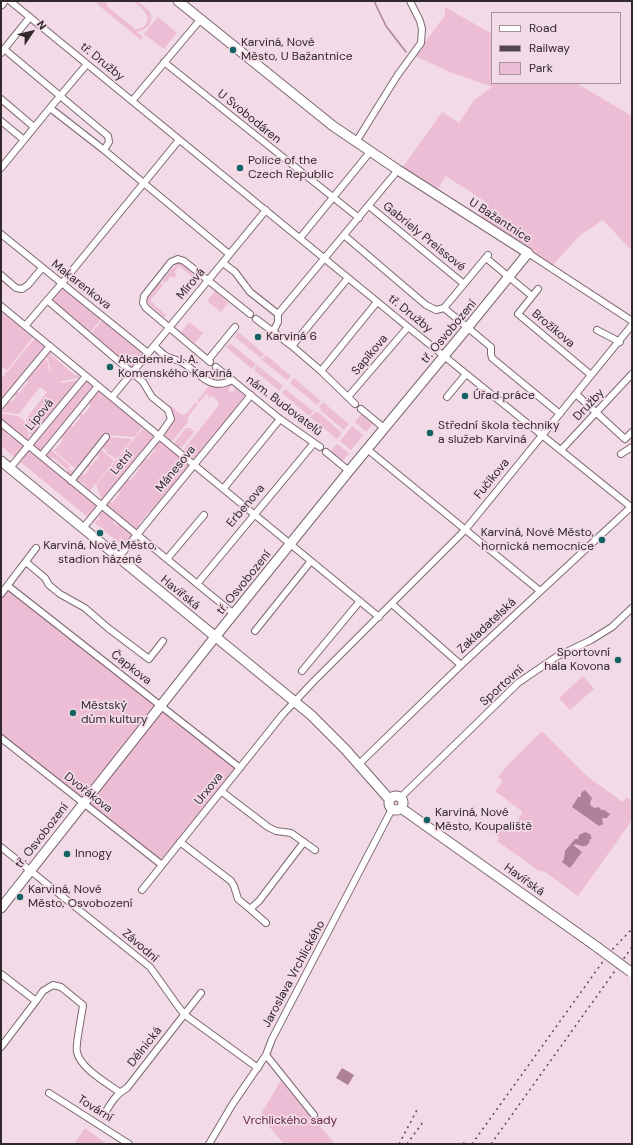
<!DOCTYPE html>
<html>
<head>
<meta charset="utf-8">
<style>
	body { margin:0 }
	#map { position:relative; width:633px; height:1145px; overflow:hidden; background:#f2dae6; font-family:"DM Sans",sans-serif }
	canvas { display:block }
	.frame { position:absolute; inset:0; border:2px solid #32292e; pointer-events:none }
	.legend { position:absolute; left:491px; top:12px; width:130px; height:72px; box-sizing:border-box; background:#f2dae6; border:1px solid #a5939c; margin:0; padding:5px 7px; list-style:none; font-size:12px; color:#32292e }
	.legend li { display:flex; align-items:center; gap:8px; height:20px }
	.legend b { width:20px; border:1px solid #a5939c }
	.north { position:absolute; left:12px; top:12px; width:40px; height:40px; -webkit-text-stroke:3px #f2dae6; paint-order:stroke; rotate:55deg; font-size:11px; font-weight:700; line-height:16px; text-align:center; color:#32292e }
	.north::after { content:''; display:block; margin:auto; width:14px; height:18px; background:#32292e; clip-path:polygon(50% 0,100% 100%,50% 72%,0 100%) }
</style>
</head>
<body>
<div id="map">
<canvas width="633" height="1145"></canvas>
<div class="frame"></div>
<ul class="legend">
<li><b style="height:5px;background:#fff"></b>Road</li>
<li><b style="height:5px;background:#54484e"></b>Railway</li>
<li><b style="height:11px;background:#edbcd5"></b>Park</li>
</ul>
<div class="north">N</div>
</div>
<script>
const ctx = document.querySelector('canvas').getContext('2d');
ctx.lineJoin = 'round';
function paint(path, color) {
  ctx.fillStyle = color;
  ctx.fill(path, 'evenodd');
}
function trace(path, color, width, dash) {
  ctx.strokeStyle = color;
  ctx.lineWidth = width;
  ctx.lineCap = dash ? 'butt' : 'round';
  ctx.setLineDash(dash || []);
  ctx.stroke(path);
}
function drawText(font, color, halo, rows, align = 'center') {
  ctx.font = font + ' "DM Sans",sans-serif';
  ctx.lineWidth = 3.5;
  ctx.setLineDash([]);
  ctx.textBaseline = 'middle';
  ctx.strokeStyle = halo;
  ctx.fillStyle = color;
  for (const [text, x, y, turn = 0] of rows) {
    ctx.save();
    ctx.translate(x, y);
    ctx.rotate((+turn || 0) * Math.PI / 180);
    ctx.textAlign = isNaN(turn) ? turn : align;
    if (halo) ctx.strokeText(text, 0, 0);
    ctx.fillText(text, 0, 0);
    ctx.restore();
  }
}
const green = new Path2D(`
	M99,1L103,3V1H106L108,7L135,29C140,29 143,28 146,24C152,14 139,6 133,1H137C141,4 145,7 148,10C156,19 148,30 137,32L143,37L141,40L97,4Z
	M445,7L492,34V83H576L632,116V251L603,220L580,235L553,265L479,218L489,204L446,176L437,190L402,168L442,112L459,123L474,100L492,87L450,72L415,56L445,15Z
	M158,17L177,33L164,49L144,34Z
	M177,263H181L198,278L196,280L179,266L174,272L177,274L174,278L171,276L165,283L162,281Z
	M160,282L163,285L150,301L166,315L164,317L147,302L148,297Z
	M62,287L103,317L89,334L51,299Z
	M215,291L228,303L221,312L207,301Z
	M1,309L34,336L7,370L1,366Z
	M104,318L141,351L142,355L131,369L90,335Z
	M189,322L203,333L195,343L181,332Z
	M238,332L264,354L261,358L235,337Z
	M35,338L44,345V350L1,402V379Z
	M230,343L256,364L252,369L226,347Z
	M48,352H52L51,355L76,376L78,373L80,378L61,381V383L79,380L31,438L26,419L47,392L40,387L19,414L1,412V408L8,400L12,402L16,397L13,394L16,391L19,393L28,382L26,379L44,357L48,362L49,371H51L49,362L45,355Z
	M266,355L291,376L287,380L262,360Z
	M257,365L283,386L279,391L254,370Z
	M294,378L321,401L317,405L290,383Z
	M85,381H89L93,386L94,388L43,451H40L34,447V443Z
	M230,384L232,385L228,390L232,393L236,388L244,395L245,399L197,458L193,459L184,452V449L219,405C218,400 214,396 210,396L208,398L207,393L199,403L197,401L210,385Z
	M285,389L313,411L309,416L282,393Z
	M97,391H101L143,426L134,437L110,435L108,434L77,470L50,447L55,450L63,440L59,437L69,424L73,427L81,417L78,414L79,412L83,415L91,406L88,403Z
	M323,402L349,424L344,430L320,410L321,408L319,407Z
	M195,403L198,404L188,417V422L173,440L171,441L165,437V434C169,420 181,423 168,407V404L182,415L186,414Z
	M315,412L317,413L318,412L342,433L337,439L310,417Z
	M362,413L373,423L366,432L355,422Z
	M1,414C24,416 25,416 30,440L27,441L1,422Z
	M1,425L9,432L7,435L10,437L12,434L24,444L23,449L16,458L1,446Z
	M352,426L363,435L351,450L340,441Z
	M144,427L153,434V439L102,501L96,484Z
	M186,428H191L192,429L190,431H195L182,447L179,448L175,445V442Z
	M109,437L131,439L132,440L116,459L106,452L107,451L103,448V445Z
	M161,441L188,462L189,467L152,512H149L139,524L140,527L135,530L106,507V504L109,501L112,503L120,493L118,491L125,479L130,481L140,468L138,465L144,458L147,459L155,450L153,447L157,442Z
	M337,444L349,453L341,462L330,452Z
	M50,449L70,466L69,469L72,471L74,469L76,471L72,476H69L65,474L68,470L52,457L49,461L45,455Z
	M29,450H31L96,503V508L89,518L19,461Z
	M100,450L103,451L114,461L88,493L86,491L88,488L81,482L79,485L75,480L81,472L84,475L89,469L86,466L88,464L91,466L99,457L96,454Z
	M100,510H104L116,519L113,522L116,525L119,521L132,534V537L124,547L103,530L104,529L100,526L99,527L95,523L97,520H100L99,517L97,518L94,523L92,521Z
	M8,589L236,769L161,862L1,735V599Z
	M583,676L594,689L570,710L559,698Z
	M542,731L589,778L623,802L627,797L632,802V820L578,896L544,871L543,872L540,870L539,871L497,841L499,837L489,830L493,824L499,828L502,825L511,829L523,812L495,791L503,781L498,777L506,767Z
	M281,1080L335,1144H284L260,1116Z
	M85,1128L107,1144H74Z`);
const water = new Path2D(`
	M585,790L592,798L590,803L591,806L595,808L599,807L601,810H604L610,814L607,818H602L603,824L599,826L572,807L578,797H581V793Z
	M585,832L590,834L592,839H590C589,848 582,847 576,844L573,845L582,852L570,868L562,862L564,859L565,851L575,839H578L579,835Z
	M342,1068L354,1075L348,1085L336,1078Z`);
const stream = new Path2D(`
	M374,1L386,26L406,52`);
const street = new Path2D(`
	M10,1L408,327L631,507L461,665L359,764
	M4,49L108,136L109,142L104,150
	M1,53L30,17
	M164,62L359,218
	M1,99L34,127
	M132,101L200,20
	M50,108L87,64
	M1,121L24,140
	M356,142L397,76L421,43L422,29L420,21L410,1
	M1,168L50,108L104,150L229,254
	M369,206L464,284
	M1,234L148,353
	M345,236L426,305L436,310L444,308
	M300,238L370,152
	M528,253L632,321
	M486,258L532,296
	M223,263L235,272L250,292L278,314
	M1,275L16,288L22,289L28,285L42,268
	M538,289L518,314L591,375
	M47,300L143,382L152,397L168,410L171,419L159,436L83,528
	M1,306L379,617
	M444,308L491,347V354L492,358L560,414
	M444,308L488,255
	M278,314L398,170
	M256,319L292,346L321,371L355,404
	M25,326L62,283L179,140
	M597,330L620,342
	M273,332L278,322V314
	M154,346C158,349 162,354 166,356C172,359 178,360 183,363C200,373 210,392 232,380
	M292,346L348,278
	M208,360L235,327
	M210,362L146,308L143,303L144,296L171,262L178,259L184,261L250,314
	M216,367L280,419L320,447
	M321,371L377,302
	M576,394L625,439L632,432
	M112,397L266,210
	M348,397L408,327
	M447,397L466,374
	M1,405L50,346
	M361,409L384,428
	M1,423L234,614
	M367,449L540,591
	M561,450L632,374
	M326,452L349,471
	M621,454L632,447
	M41,456L98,386
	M10,468L86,376
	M71,481L106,437
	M224,488L280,419
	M118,558L251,395
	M167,559L204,515
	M26,562L45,578L49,585L60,594L85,608L108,628L149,659L163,641
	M197,584L314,443
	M8,586L240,768
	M1,594L36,548
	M392,604L461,665
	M255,631L311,561
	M302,671L360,601
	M1,738L162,865
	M221,791L268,827L276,831L291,833L315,850
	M400,798L518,683L556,657L591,640L612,627L632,608
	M180,842L231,881L234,886L238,899L250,909L259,901L304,842
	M1,847L150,967L180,1009L185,1015L258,1068
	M142,890L283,714L314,681L465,530L632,325
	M250,909L266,923
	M1,974L36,1001L43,991L53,985L61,987L83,1005C82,1015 75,1045 77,1052C80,1068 107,1083 119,1092
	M1,1047L36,1001
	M266,1055L314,1115
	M49,1093L129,1144
	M105,1113C111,1103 116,1094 127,1088L201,993
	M209,1144L232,1105L266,1055L272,1039L392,809`);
const secondary = new Path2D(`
	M1,4L3,1
	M1,461L311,715L345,749L390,800
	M389 803a7 7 0 1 1 14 0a7 7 0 1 1-14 0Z
	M401,808L597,947
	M1,908L215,637L349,471L468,327L528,253L398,170L333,126L178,1`);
const rail = new Path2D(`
	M399,1144L417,1110
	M407,1144L423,1122
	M463,1144L465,1142
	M472,1144L609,953L632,929
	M491,1144L632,947`);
const secondaryBridge = new Path2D(`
	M597,947L631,972`);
const markers = [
	[233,50,4,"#136364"],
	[240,168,4,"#136364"],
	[258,337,4,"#136364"],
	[110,367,4,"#136364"],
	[465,396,4,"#136364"],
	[430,433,4,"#136364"],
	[100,533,4,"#136364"],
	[602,540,4,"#136364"],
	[618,660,4,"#136364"],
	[73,713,4,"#136364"],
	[427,820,4,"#136364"],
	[67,854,4,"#136364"],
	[20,897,4,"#136364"]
];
const poiNames = [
	["Karviná, Nové",241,43],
	["Město, U Bažantnice",241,57],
	["Police of the",248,161],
	["Czech Republic",248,175],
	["Karviná 6",266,337],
	["Akademie J. A.",118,360],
	["Komenského Karviná",118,374],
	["Úřad práce",473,396],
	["Střední škola techniky",438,426],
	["a služeb Karviná",438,440],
	["Karviná, Nové Město,",594,533,"right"],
	["hornická nemocnice",594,547,"right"],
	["Karviná, Nové Město,",100,546,"center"],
	["stadion házené",100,560,"center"],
	["Sportovní",610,653,"right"],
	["hala Kovona",610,667,"right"],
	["Městský",81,706],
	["dům kultury",81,720],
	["Karviná, Nové",435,813],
	["Město, Koupaliště",435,827],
	["Innogy",75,854],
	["Karviná, Nové",28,890],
	["Město, Osvobození",28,904]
];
const streetNames = [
	["tř. Družby",102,62,39],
	["U Svobodáren",249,117,39],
	["U Bažantnice",500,221,33],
	["Gabriely Preissové",424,237,39],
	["Mírová",191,284,-50],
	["Makarenkova",81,285,38],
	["tř. Družby",410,314,39],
	["Brožíkova",553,329,40],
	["tř. Osvobození",449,332,-50],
	["Sapíkova",370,355,-50],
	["Družby",589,405,-47],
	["nám. Budovatelů",284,406,37],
	["Lipová",40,415,-51],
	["Letní",122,463,-50],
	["Mánesova",176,469,-51],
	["Fučíkova",492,479,-51],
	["Erbenova",246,506,-50],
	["tř. Osvobození",244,583,-51],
	["Havířská",180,593,39],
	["Zakladatelská",487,626,-43],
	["Čapkova",131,668,38],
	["Sportovní",502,686,-42],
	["Urxova",209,789,-51],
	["Dvořákova",88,793,38],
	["tř. Osvobození",42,836,-52],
	["Havířská",524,880,36],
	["Závodní",140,946,41],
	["Jaroslava Vrchlického",294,974,-62],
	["Dělnická",145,1047,-52],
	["Tovární",95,1109,32]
];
const parkNames = [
	["Vrchlického sady",290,1121]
];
paint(green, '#edbcd5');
paint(water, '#af8199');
trace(stream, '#af8199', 1.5);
trace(street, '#7c6771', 8);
trace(secondary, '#7c6771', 11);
trace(street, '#fff', 6);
trace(secondary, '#fff', 9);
trace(rail, '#54484e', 1.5, [2, 4]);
trace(secondaryBridge, '#7c6771', 11, []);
trace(secondaryBridge, '#fff', 9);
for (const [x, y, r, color] of markers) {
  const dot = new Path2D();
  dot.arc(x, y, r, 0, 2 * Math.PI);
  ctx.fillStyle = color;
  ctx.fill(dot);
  trace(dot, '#f2dae6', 1.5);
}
drawText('12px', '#32292e', '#f2dae6', poiNames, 'left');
drawText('12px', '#32292e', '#f2dae6', streetNames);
drawText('12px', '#63294b', '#f2dae6', parkNames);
</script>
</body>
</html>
